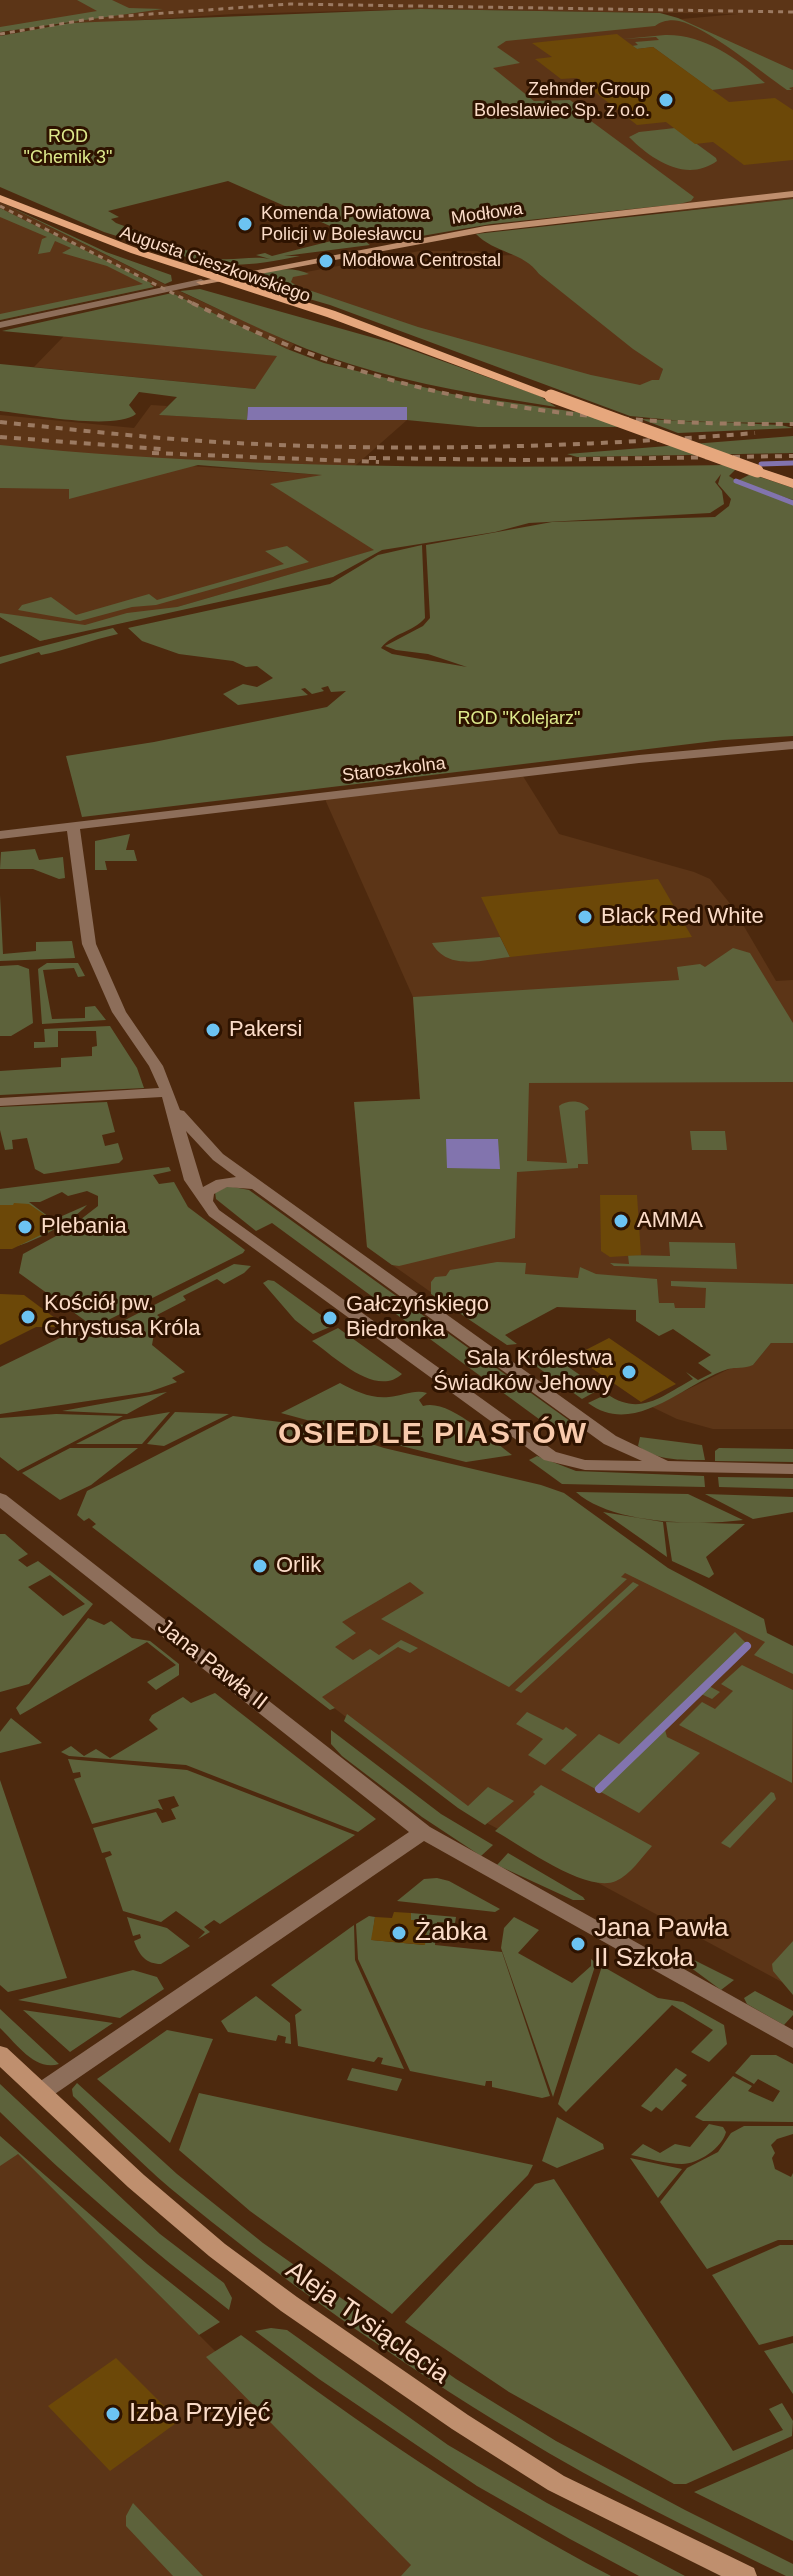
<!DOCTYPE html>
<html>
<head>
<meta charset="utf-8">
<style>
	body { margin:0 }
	canvas { display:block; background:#4d290e }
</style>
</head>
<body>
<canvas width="793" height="2576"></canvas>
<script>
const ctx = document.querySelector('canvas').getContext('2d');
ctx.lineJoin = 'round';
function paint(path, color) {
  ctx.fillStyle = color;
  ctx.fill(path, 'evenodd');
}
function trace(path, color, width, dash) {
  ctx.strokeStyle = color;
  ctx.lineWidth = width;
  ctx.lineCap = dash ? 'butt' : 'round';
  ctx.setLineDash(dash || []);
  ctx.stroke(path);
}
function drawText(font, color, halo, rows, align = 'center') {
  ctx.font = font + ' Arial,sans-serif';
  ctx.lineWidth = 6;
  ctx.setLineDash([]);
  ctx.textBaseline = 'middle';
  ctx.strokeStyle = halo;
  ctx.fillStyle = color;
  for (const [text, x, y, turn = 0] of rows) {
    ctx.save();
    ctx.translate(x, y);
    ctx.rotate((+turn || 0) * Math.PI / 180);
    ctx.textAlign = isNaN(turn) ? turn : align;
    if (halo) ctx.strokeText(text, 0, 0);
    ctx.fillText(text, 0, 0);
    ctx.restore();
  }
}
const built = new Path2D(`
	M0,0H793V199L669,212L455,39L738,14L420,9L233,14L95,23L53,22L0,32Z
	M0,202L166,285L294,344L255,389L34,367L64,336L278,356L287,349L158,286L0,320Z
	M420,251H477L489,256L514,255L532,264L539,274L663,369L649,411L303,290L279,277Z
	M151,405L167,406L160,415L247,420H407L348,472L0,448V415L134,428Z
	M0,453L351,477L437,532L146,616L40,641L0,617Z
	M521,773L559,834L694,872L710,879L732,906L776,981L793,980V1284L714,1315H660L658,1290L442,1300L367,1247L354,1102L420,1099L413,997L324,797Z
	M771,1343H793V1429H713L677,1419L652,1407L731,1368L753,1365Z
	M82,1513L525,1517L793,1653V1988L474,1816Z
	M0,2136L440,2576H0Z`);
const green = new Path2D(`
	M77,0H112L129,8L163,9L0,32V27L97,11Z
	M420,9L660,13L678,18L793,70V87L789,88L792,90H787C761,72 707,27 679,21C671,19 661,21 655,26L506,41L497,47L520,63L493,68L534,101L570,100L589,115L591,121L694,197L691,201L679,204L491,224L387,242L357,227L337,229L228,181L108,211L119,217L111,219L116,223L173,244L158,249L104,232L0,187V36L70,23Z
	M665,35C703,34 737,58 765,83L712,90L653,47L637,49L632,46L638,45L635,42L659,40L656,37L623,39Z
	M675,128L716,158L717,161C686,183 652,160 629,137L639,132Z
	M793,199V423L694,422L630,416L330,305L251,282C264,268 293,266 309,274L293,277L291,282L297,286L418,327L591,375L640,385L652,380H659L663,369L633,349L539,274C524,252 494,253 476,234Z
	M0,202L106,252L171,275L172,281L165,284Z
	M0,208L153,284H150L154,287L0,320V314L143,284L107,266L62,253L71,248L55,241L50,252L38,254L42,239L47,237L0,217Z
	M361,238L370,245L284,256H300C239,268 222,269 162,250C182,244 192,254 212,258C232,262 251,255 270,259L256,255L265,253L272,256L335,240L342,242Z
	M200,289L392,343L540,396L556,407C486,396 417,385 350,364C291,346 236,317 180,291Z
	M172,293L287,349L324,363L452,394L590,414L625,427H478L407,420L406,407H248L247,420L159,415L177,397L139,392L129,405L136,414C114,431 29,414 0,411V364L255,389L277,356L2,331Z
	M641,419L781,425L793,428L678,433Z
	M793,436V453L577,457L567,454Z
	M0,445C242,470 487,468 730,465L737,468L729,476L737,481L751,474L793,488V500L740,482L793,503V736L723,740L82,817L66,756L154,742L327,707L346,691L331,692L328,686L321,688L324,691L312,694L305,688L301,689L308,695L238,705L223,694L243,684L257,687L273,678L257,666L246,667L233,661L179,654L142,641L128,628L330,584L378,555L422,545L425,618C413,632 393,633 381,648L392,654L467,667L428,654L396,650L385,646L423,626L430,618L426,545L552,522L715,517L729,506L731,499L718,484L721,474L715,482L722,491L724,504L710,513L529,523L495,532L382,550L333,577L40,641L0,617V613L85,625L127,613L177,607L374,550L270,484L322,475L198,465L69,499V489L0,488Z
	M287,546L309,562L156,605L132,607L80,621L18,610L22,605L51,597L76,615L149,594L157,600L284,564L265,551Z
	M113,628L118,634C91,640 67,650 41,655L39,652L0,664V657Z
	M130,834L126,850H134L137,861H105L107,870H95V841Z
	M35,849L39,860L63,857L65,878L59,879L33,869H0L1,852Z
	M0,895L3,954L36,951V942L72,941L75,958L0,961Z
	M500,937L510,957C483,960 447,971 432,943Z
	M733,948L750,953L793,1023V1082L529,1083L527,1161L567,1163L559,1106C567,1099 584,1100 589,1109L585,1111L588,1164H578V1168L517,1172L515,1238L399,1266L392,1265L367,1247L354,1102L420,1099L413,997L679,980L677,967L700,964L705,967Z
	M47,963H78L85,976L78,977L74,968L43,970L52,1019L85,1018V1007L95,1006L106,1020L42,1024L38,969Z
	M18,965L29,969L33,1023L11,1036H0V966Z
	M110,1026L137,1068L144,1088L0,1095V1071L61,1067V1058L92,1056V1047L97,1046L96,1031H58V1047L34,1048V1042H45L44,1029Z
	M107,1102L115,1132L102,1135L105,1146L118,1143L123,1159L119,1163L44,1174L35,1169L27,1138L12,1140L13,1149L5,1150L0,1130V1107Z
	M690,1131H725L727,1150H692Z
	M169,1167L171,1171L153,1175L159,1184L174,1182L188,1207L245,1250L243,1253L94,1327L19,1273L23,1254L67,1230L98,1206V1196L87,1191L68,1196L62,1192L40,1202H29L53,1220L87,1205C71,1223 24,1249 0,1249V1189Z
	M228,1186L249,1190L574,1424L558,1433L272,1223L256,1231L216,1199L215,1192Z
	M669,1242L735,1243L737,1269L614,1266L610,1263L629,1264L628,1255L670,1256Z
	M497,1262L526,1263L525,1274L578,1278L580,1267L596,1274L657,1279L659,1303H674L675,1308H705L706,1288L671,1286V1281L793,1284V1343H771L753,1365C744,1369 736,1367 728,1369C684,1383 635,1438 588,1403L607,1394C640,1417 662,1396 693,1379L686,1372L698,1380L712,1373L698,1363L711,1355L673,1329L659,1336L636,1321V1310L557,1307L505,1335L517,1344L507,1345L431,1294V1282L435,1277L446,1276L450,1270Z
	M234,1264L251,1266L244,1273L224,1284L217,1279L183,1296L186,1300L157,1315L166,1322L155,1328L152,1345L185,1372L172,1378L177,1382L149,1392L0,1414V1367L68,1334L92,1337Z
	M268,1280L274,1281L335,1325L313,1334L295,1320L263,1283Z
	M338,1328L402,1374C376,1398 335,1357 312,1341Z
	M529,1353L547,1365L557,1359L600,1389L582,1399L526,1359Z
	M340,1383C355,1391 371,1399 389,1397C403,1396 414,1389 427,1393L419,1400L423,1406C448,1398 491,1439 512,1455L466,1462L349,1433L339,1429L340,1426L320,1425L325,1420L314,1422L281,1413Z
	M167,1392L127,1414L62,1411Z
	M170,1412L142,1444H76L123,1420Z
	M175,1412L229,1414L164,1446L147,1444Z
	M56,1414L123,1416L18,1471L0,1457V1418Z
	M233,1416L304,1425L308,1433L325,1429L384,1448L541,1485L564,1493L668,1568L764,1619L767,1633L793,1646V1674L754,1655L765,1642L625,1573L621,1577L627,1579L509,1687L381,1619L424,1593L410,1582L342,1622L356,1633L335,1647L353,1660L370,1649L379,1655L401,1640L418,1648L410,1653L398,1647L322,1697L335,1708L330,1710L92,1527L96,1524L89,1518L84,1521L77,1515L87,1491Z
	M640,1437L702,1445L705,1460C682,1460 657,1461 638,1446Z
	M70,1448H138L91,1485L60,1500L22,1473Z
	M719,1448L793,1449V1462L715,1461V1451Z
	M537,1456L576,1471L704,1476L705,1487L562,1484L529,1460Z
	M718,1477L793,1478V1489L719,1487Z
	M576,1492L688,1494L743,1520C697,1526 611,1524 576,1492Z
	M705,1494L793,1497V1512L753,1519Z
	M603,1512L663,1522L667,1557Z
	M666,1522L745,1524L706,1557L714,1574L709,1578L672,1561Z
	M0,1534H5L28,1554L18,1560L27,1567L38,1561L93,1604L29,1684L0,1692ZM50,1575L85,1604L63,1616L28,1587Z
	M633,1582L639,1585L521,1693L515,1690Z
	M88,1618L104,1625L111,1621L132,1638L150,1641L179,1664V1675L156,1690L147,1682L176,1665L147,1642L20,1715L16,1708Z
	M735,1632L748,1645L707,1685L720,1692L712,1699L699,1693L664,1726L667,1737L700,1753L639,1813L561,1770L599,1734L619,1744Z
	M742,1665L793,1690L792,1783L679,1725L702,1702L715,1709L733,1691L721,1684Z
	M215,1693L376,1819L358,1832L186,1765L69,1756L61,1752L71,1746L84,1756L96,1749L110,1758L158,1729L149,1720L152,1715L183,1697L191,1703Z
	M527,1712L563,1730L566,1727L577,1735L545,1765L528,1755L543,1739L516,1724Z
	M347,1714L468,1806L488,1787L514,1801L485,1825L458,1808L344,1721Z
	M11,1718L42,1743L0,1753V1732Z
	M331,1730L441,1814L493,1845L481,1856L422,1817L342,1756L331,1744Z
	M68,1759L187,1770L355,1835L220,1924L214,1920L204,1927L210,1932L198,1939L205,1932L176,1911L161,1922L123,1911L105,1858L112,1855L110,1851L102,1853L93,1828L156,1812L162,1823L176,1819L171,1809L179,1806L174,1796L158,1800L163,1810L158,1808L92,1824L74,1779L81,1777L80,1772L73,1773Z
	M0,1780L67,1978L8,1992L0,1985Z
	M541,1785L652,1846C642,1857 630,1875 616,1881C587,1894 522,1846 495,1831L535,1794L533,1792Z
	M771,1792L774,1793L776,1799L730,1848L721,1843Z
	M508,1853L583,1897L585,1900H573L497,1865Z
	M437,1878L449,1881L500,1909L495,1912L397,1901L424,1879Z
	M411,1913L456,1917L455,1923L437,1922L435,1945L502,1952L550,2096L542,2098L492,2087V2081H486L485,2086L410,2071L358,1959L356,1924L369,1916L375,1917L372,1940L424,1945L428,1922L411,1920Z
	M127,1917L167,1928L190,1946L161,1964C146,1964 139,1955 134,1941L141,1938L140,1934L133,1936Z
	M514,1917L539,1930L518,1953L572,1983L591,1966V1959L596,1963L553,2097L501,1948L504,1928Z
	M354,1925L355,1960L404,2069L381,2064L383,2058L378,2057L374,2062L298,2046L295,2015L302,2010L271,1985Z
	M793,1941V1995L773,1971L772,1964Z
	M674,1950L734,1980L721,1990L671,1953Z
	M602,1966L658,1998L683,2002L724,2025L727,2044L709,2062L691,2052L713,2030L672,2005L566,2112L558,2104Z
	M133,1970L157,1977L164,1989L120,2018L18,2000Z
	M755,1991L793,2011V2015L784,2025L747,2004L744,1998Z
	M256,1996L290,2023L291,2044L285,2043L286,2037L278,2035L276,2041L228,2032L221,2021Z
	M0,2009L59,2064C35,2072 15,2042 0,2028Z
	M23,2010L113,2023L70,2052Z
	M167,2030L213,2039L170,2143L97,2079Z
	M751,2055H776L793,2064V2122L703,2121L695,2117L733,2076L752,2086L748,2091L773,2102L780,2091L758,2079L754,2084L735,2073Z
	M352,2068L402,2079L397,2091L347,2080Z
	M676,2068L687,2075L681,2081L687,2085L662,2111L656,2107L651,2112L641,2106Z
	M77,2083L177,2174L263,2243L456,2379L556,2441L685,2510L793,2564V2576H786C695,2531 603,2487 517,2434C396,2361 279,2278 170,2188C136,2159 105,2126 73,2096L72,2089Z
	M0,2084L160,2234L224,2283L232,2298L229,2310C149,2248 72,2183 0,2112Z
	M199,2093L533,2165L528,2175L392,2314L250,2211L179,2150Z
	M557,2117L603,2144L604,2149L557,2168L542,2161Z
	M709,2124L723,2127L726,2132C722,2148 698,2164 682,2164C666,2164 647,2158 631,2155L643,2144L660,2153L675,2144L690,2147Z
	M744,2126H793V2134L777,2139L771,2145L775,2153L772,2158L775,2169L791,2177L793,2173V2240H778L707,2269L660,2202L687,2168L718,2152L731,2133Z
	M0,2136L147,2264L220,2322L199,2335L18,2154L0,2166Z
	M630,2158L682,2169L658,2198Z
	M554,2179L733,2451L783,2430L769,2409L782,2403L793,2421L792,2436L686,2484H674L509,2392L405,2322L535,2184Z
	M780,2245H793V2336L759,2345L712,2275Z
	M271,2328L287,2330L448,2445L547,2503L685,2576H639L570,2539L477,2486L319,2379L255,2331Z
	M241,2335C359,2424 479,2507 611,2576H401L411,2565L206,2357Z
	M793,2343V2394L764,2351Z
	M793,2449V2541L694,2492Z
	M133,2503L203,2576H173L126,2526V2516Z`);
const water = new Path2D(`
	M248,407H407V420H247Z
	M446,1139H498L500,1169L447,1168Z`);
const streamFar1 = new Path2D(`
	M761,464L793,463
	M736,481L793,503`);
const stream = new Path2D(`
	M599,1789L747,1646`);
const building = new Path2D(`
	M617,34L637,49L653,47L729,102L775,98L793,110V160L744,165L713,142L695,144L666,122L637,125L577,78L561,79L535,59L552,57L532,43Z
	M658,879L692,937L510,957L481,897Z
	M600,1195H637L641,1255L610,1257L601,1251Z
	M14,1203L29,1204L55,1222L48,1225L53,1229L12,1249H0V1205H13Z
	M0,1294L24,1295L67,1327H36L0,1345Z
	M609,1338L676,1384L641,1402L574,1356Z
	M394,1912L411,1913V1920L428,1921L425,1945L371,1940L375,1917L392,1918Z
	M116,2358L179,2421L110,2471L48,2406Z`);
const street = new Path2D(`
	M201,279L206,282L204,284L0,328V322Z
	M793,741V749L639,763L80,829L96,944L126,1012L163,1066L180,1110L184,1111L223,1154L616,1436L668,1461L793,1464V1474L585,1470L544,1460L209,1216L184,1180L162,1097L0,1106V1098L159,1088L149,1066L112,1012L82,944L67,831L0,839V831L639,755ZM186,1131L213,1160L236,1177L216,1180L203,1187ZM227,1187L252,1189L604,1444L642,1461L585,1460L556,1452L219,1210L213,1201L214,1194Z
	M0,1493L6,1495L430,1827L793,2030V2048L424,1841L49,2098L41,2100L33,2098L30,2092L33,2086L409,1832L0,1508Z`);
const secondary = new Path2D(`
	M793,191V197L485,232L201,285L196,282L485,226Z
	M0,2046L7,2048L144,2175L225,2244L297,2297L468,2415L564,2476L754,2568L757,2576H721L548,2490L452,2429L281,2311L209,2256L128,2187L0,2067Z`);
const primary = new Path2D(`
	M0,195L139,249L335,311L557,396L547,399L327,317L131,253L0,202Z
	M757,467L793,479V488L752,474L750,471Z`);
const railFar1 = new Path2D(`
	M0,34L96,18L290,4L793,12
	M0,206L196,305`);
const rail = new Path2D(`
	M192,303C243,327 295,350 349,367C490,414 645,425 793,424
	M0,422C78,430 156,439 235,443C409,452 582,447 755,433
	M0,437L161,449
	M152,453L379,462
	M369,458L525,460L793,456`);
const primaryBridge = new Path2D(`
	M551,396L757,471`);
const markers = [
	[666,100,8,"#6cc3f2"],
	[245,224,8,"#6cc3f2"],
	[326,261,8,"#6cc3f2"],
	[585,917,8,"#6cc3f2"],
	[213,1030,8,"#6cc3f2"],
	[621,1221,8,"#6cc3f2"],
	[25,1227,8,"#6cc3f2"],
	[28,1317,8,"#6cc3f2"],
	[330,1318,8,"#6cc3f2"],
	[629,1372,8,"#6cc3f2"],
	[260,1566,8,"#6cc3f2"],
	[399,1933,8,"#6cc3f2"],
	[578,1944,8,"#6cc3f2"],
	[113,2414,8,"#6cc3f2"]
];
const farPoinames = [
	["Zehnder Group",650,90,"right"],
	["Boleslawiec Sp. z o.o.",650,111,"right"],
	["Komenda Powiatowa",261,214],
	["Policji w Bolesławcu",261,235],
	["Modłowa Centrostal",342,261]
];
const farParknames = [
	["ROD",68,137],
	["\"Chemik 3\"",68,158],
	["ROD \"Kolejarz\"",519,719]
];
const farStreetnames = [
	["Modłowa",487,214,-8],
	["Augusta Cieszkowskiego",215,265,19],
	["Staroszkolna",394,770,-7]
];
const poiNames = [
	["Black Red White",601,917],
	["Pakersi",229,1030],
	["AMMA",637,1221],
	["Plebania",41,1227],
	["Kościół pw.",44,1304],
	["Chrystusa Króla",44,1329],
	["Gałczyńskiego",346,1305],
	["Biedronka",346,1330],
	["Sala Królestwa",613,1359,"right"],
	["Świadków Jehowy",613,1384,"right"],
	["Orlik",276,1566]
];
const streetNames = [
	["Jana Pawła II",212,1665,38]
];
const nearPoinames = [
	["Jana Pawła",594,1929],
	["II Szkoła",594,1959],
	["Żabka",415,1933],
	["Izba Przyjęć",129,2414]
];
const nearStreetnames = [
	["Aleja Tysiąclecia",367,2323,35]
];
const districtNames = [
	["OSIEDLE PIASTÓW",433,1435]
];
paint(built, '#5c3517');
paint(green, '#5d623b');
paint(water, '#8274ae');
trace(streamFar1, '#8274ae', 5);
trace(stream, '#8274ae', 8);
paint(building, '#6c4808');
paint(street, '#8d6e5a');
paint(secondary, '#bf8f6e');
paint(primary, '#e6a77d');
trace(railFar1, '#9b7a62', 3, [5, 5]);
trace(rail, '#9b7a62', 4, [7, 7]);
trace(primaryBridge, '#e6a77d', 13);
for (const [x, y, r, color] of markers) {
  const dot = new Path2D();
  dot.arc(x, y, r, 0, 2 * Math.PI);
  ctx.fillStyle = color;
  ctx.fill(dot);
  trace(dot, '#2e1300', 3);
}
drawText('18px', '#fbdcc8', '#2e1300', farPoinames, 'left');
drawText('18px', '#dde98b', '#2e1300', farParknames);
drawText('18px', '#fbdcc8', '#2e1300', farStreetnames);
drawText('22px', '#fbdcc8', '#2e1300', poiNames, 'left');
drawText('22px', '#fbdcc8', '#2e1300', streetNames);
drawText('26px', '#fbdcc8', '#2e1300', nearPoinames, 'left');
drawText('26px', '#fbdcc8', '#2e1300', nearStreetnames);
ctx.letterSpacing = '2px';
drawText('bold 30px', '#f8caac', '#2e1300', districtNames);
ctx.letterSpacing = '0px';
</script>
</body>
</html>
